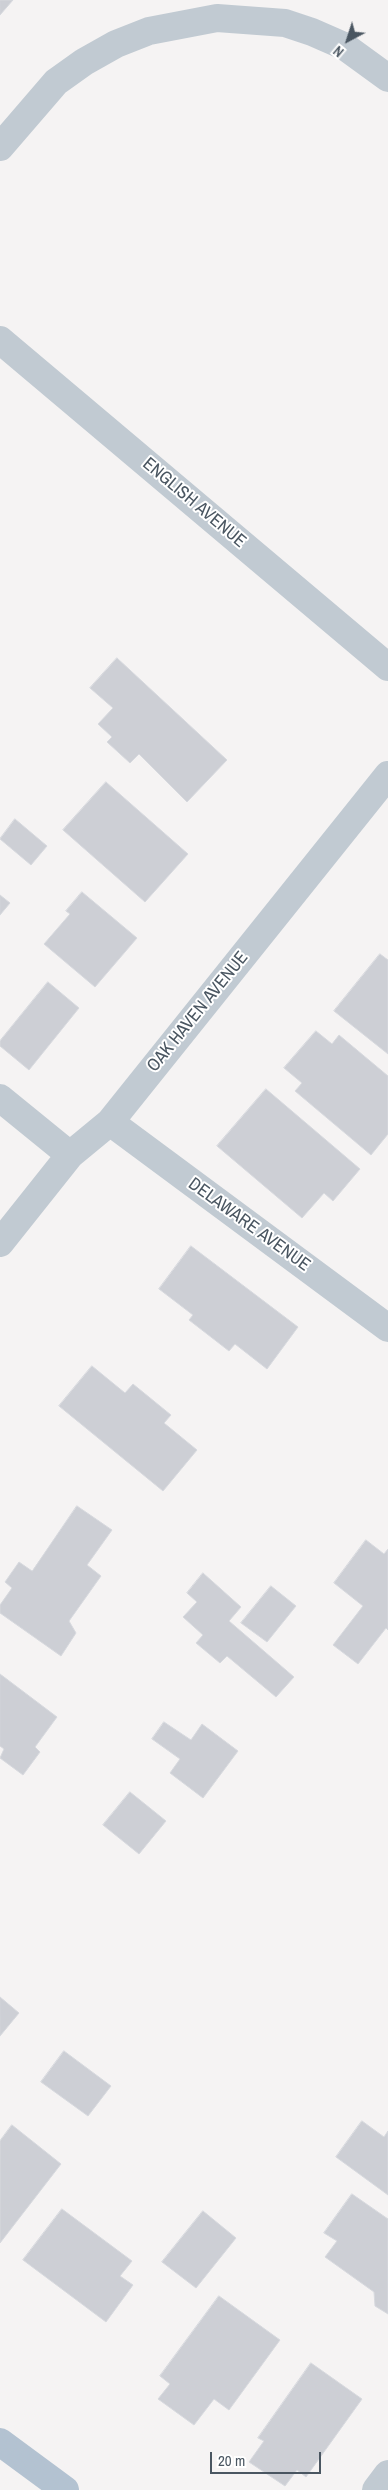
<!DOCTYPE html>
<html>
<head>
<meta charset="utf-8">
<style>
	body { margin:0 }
	#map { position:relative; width:388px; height:2490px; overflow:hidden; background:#f5f3f3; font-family:"Archivo Narrow",sans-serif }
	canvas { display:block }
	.north { position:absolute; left:323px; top:15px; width:50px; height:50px; -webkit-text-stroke:4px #fff; paint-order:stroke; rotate:220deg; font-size:14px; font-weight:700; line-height:20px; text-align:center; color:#4a5661 }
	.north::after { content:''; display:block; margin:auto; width:18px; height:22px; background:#4a5661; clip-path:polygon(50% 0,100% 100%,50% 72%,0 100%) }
	.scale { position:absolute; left:210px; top:2452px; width:111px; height:22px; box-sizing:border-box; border:2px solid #4a5661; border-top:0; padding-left:6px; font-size:15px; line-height:18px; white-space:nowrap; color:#4a5661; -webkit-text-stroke:4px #fff; paint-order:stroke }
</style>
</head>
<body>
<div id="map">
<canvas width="388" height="2490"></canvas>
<div class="north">N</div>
<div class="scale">20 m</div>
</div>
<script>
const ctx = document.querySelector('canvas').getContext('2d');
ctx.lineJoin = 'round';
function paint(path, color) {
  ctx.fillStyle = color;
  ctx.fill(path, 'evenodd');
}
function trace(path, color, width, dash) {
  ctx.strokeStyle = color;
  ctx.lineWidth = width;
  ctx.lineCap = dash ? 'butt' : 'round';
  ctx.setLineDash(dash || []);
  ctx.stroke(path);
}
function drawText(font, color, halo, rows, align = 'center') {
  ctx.font = font + ' "Archivo Narrow",sans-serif';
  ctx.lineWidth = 4;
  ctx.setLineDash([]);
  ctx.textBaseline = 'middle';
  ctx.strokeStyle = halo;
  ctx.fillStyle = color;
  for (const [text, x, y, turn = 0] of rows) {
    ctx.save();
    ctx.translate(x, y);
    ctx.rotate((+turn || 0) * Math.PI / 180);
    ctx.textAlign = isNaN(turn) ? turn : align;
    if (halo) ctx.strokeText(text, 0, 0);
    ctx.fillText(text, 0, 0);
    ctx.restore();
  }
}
const building = new Path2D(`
	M0,0H13L0,15Z
	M117,658L227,760L187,802L139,754L130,763L107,742L112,737L98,724L113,708L90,688Z
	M106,782L188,854L145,902L63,830Z
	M15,819L47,846L31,865L0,839Z
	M82,892L137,938L95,987L44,944L70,914L66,911Z
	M0,895L10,903L0,915Z
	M380,954L388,960V1054L334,1011Z
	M48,982L79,1008L29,1070L0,1046V1041Z
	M316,1031L332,1044L339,1035L388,1076V1134L371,1155L295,1091L302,1083L284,1068Z
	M266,1089L360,1169L333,1201L324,1193L302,1218L217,1146Z
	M191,1246L298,1327L267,1369L235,1344L229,1351L189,1320L193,1315L159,1289Z
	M92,1366L125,1393L133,1384L171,1415L164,1423L197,1450L163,1491L59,1406Z
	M77,1506L112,1530L87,1565L101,1576L69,1621L76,1633L61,1656L0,1613V1605L12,1588L5,1582L19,1562L32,1571Z
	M366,1540L384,1554L388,1549V1630L386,1628L358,1664L333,1645L363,1606L334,1583Z
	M203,1573L241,1607L229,1621L294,1677L276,1697L227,1656L220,1663L196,1643L203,1635L183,1617L197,1602L187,1593Z
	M271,1586L296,1606L267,1642L241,1623Z
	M0,1674L57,1717L35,1747L40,1752L23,1775L0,1758L4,1749L0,1746Z
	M164,1722L191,1740L202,1724L238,1751L203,1798L170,1773L180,1759L152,1739Z
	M130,1792L166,1821L139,1854L103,1825Z
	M0,1997L19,2013L0,2036Z
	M64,2051L111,2086L88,2116L41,2082Z
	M362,2121L384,2137L388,2131V2195L336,2157Z
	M12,2125L61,2164L0,2243V2141Z
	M352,2194L388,2219V2314L375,2306L374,2292L325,2257L337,2241L324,2233Z
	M62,2209L132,2261L120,2276L133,2285L106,2322L23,2260Z
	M203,2211L236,2238L196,2288L162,2262Z
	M219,2296L280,2340L229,2410L214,2399L194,2425L158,2399L170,2384L160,2376Z
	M311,2363L362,2399L306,2477L297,2470L285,2486L249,2462L264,2441L258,2438Z`);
const minor = new Path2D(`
	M0,147L56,82L84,62L116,44L149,31L217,18L285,23L312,32L344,46L388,78
	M0,340L388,667
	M0,1098L70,1155
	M110,1122L388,1328
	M0,1243L70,1155L110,1122L388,775
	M376,2490L388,2474`);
const primary = new Path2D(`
	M0,2442L65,2490`);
const streetNames = [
	["ENGLISH AVENUE",194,503,40],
	["OAK HAVEN AVENUE",198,1012,-51],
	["DELAWARE AVENUE",249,1225,36]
];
paint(building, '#cdcfd5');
trace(building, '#d7d9de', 1);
trace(minor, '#c1cad2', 28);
trace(primary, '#b3c2d1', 28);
drawText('18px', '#4a5661', '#fff', streetNames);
</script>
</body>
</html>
